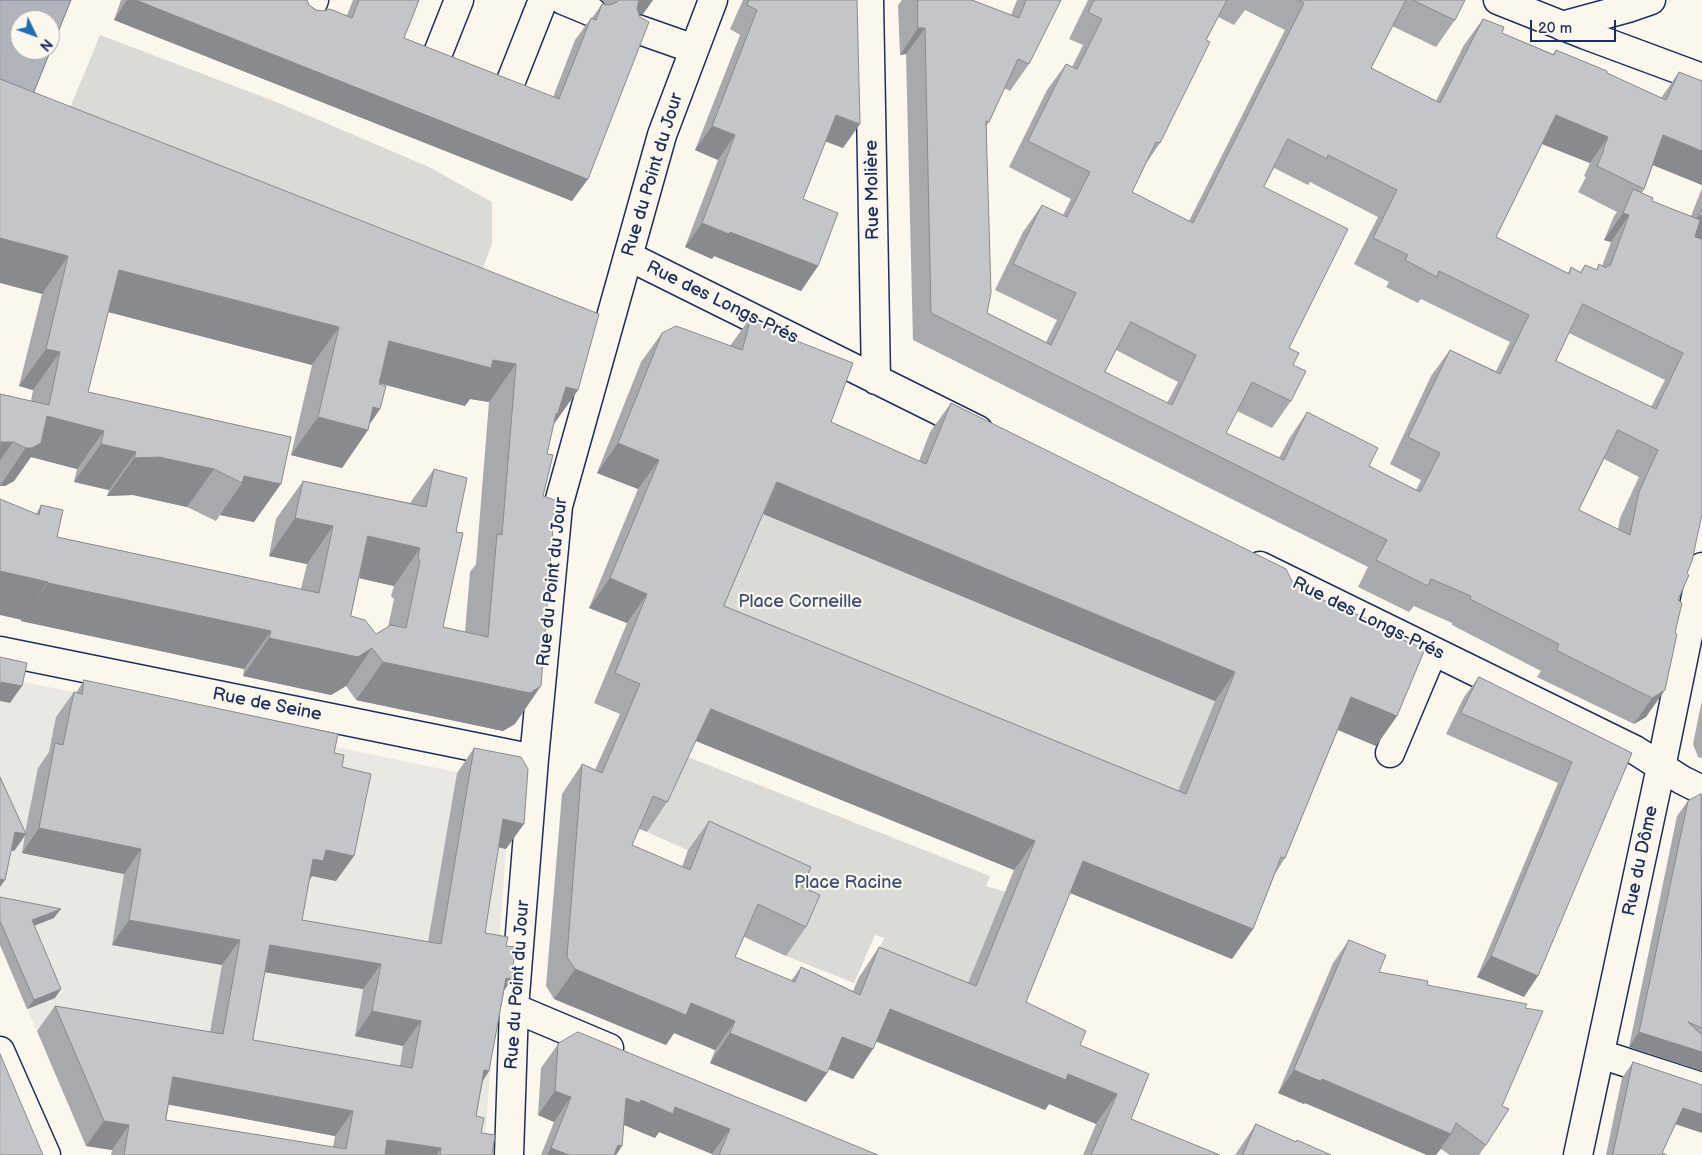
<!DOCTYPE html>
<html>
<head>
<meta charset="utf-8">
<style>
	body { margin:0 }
	#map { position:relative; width:1702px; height:1155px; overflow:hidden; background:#fbf7ec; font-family:"Balsamiq Sans",sans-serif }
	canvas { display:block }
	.north { position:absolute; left:10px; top:10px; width:50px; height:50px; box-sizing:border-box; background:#fbf7ec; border:1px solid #a1a7b3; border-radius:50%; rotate:132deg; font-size:14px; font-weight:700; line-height:20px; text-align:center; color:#1b2f5e }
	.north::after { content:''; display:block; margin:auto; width:18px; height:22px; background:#1f6fb2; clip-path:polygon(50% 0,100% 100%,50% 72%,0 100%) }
	.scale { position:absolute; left:1530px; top:20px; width:86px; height:22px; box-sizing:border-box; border:2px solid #1b2f5e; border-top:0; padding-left:6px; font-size:15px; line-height:18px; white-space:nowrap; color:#1b2f5e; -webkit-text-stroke:4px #fbf7ec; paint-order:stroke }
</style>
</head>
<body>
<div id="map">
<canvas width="1702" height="1155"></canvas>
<div class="north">N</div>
<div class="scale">20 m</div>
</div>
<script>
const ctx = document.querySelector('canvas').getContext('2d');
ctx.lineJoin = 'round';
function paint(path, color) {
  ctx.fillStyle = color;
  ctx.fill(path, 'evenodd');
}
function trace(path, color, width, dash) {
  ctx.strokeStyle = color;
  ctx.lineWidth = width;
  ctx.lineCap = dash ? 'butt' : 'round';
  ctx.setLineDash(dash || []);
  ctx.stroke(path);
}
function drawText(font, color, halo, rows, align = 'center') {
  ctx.font = font + ' "Balsamiq Sans",sans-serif';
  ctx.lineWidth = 4.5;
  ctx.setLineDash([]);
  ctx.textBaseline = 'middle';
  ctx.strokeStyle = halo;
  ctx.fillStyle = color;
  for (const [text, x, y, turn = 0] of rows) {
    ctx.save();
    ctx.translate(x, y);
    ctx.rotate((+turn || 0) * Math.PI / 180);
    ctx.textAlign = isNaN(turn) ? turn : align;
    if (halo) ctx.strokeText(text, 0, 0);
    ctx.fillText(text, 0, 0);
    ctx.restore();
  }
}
const built = new Path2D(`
	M0,677L504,782L510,794L484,1155L246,1119L60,1085L0,945Z`);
const green = new Path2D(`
	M100,35L274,101L429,167L492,202V244L473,293L61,130Z
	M756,511L1215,701L1165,823L703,636Z
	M683,755L990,876L986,886L1006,892L967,987L878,952L884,938L875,935L854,983L786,956L790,896L647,832Z`);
const water = new Path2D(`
	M0,0H71L29,104L0,93ZM20,20H50V50H20Z`);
const minor = new Path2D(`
	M563,0L592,12
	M869,0L876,380
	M1498,0L1586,35L1702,78
	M306,18L314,0
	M1562,26L1628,8L1651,0
	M637,29L694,49
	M436,58L459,0
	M509,86L543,0
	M628,256L978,430
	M1260,566L1635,750L1682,780L1702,790
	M0,651L534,759
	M1390,753L1433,651
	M514,1008L609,1048
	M1600,1054L1702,1087
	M509,1155L514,1008L534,759L558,506L662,135L713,0
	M1578,1155L1661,767L1702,567`);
const major = new Path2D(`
	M0,1051L46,1155`);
const wall = new Path2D(`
	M121,0H307L309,5L316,10L347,15L353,0H419L404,38L553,97L575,40L591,18H592L602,4L605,5L604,2L601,0H653L643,14H639L572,201L114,20Z
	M743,0H857L843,148L826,141L803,199L818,266L801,291L714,256L712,259L685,247L718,160L695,150L740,35L730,29Z
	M902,0H972L1011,15L1017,0H1061L1029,64L1010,91L1004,88L989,122L987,125V313L1046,342L1057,320L995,290L1023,232L1042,205L1063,215L1071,199L1009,167L1047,90L1066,64L1072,67L1083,45L1069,39L1088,0H1465L1455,20L1436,47L1392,26L1371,68L1436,101L1464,45L1483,19L1502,33L1553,54L1556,50L1661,98L1679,72L1702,185L1653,165L1644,189L1642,193L1652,201L1691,216L1702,188V514L1687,573L1678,600L1675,633L1646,717L1634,724L1537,677L1541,671L1452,625V623L1414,606L1409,612L1358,587L1368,567L913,340L906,54L900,55L898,5ZM1245,10L1285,30L1189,221L1132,192L1145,165L1160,143L1206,40L1218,17L1234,25ZM1542,144L1590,163L1584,176L1586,177L1578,192L1617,212L1614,216L1604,240L1611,242L1602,266L1599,264L1596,270L1585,265L1580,272L1571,267L1568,273L1496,237ZM1274,168L1308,185L1310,182L1378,217L1354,264L1389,282L1386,287L1418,303L1421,299L1510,342L1496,371L1450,350L1431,376L1390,464L1421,480L1416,490L1369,466L1307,412L1289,439L1279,458L1226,433L1237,411L1272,428L1291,401L1293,365L1289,348L1264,187ZM1569,333L1665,380L1651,407L1556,361ZM1116,350L1178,382L1167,403L1105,372ZM1604,459L1639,477L1620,518L1618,529L1579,510Z
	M0,79L578,390L553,425L547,454L515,724L503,731L356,700L346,686L331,695L243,676L244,669L21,621L36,514L41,505L57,537L301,589L307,564L269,556L276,519L303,481L410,503L434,469L456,532L443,627L465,632L470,572L476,564L489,402L470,399L465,406L379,383L380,409L370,424L368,430L342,468L291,455L312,365L108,312L88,392L291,437L254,522L220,515L216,521L187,507L133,495L107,496L109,490L74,482L77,469L31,457L14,481L5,486H0V394L31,401L33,390L19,386L42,294ZM359,578L394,586L391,596L394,599L388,627L376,634L351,616Z
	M752,315L774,332L831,422L919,461L930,432L951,403L1294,585L1380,630L1397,716L1376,746L1338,730L1285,858L1275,874L1253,929L1232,959L1070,893L1026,1002L1080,1045L1149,1074L1131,1119L1220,1155H1083L1096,1124L1049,1104L1045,1110L877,1041L853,1079L829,1069L827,1073L806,1102L710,1063L715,1050L674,1033L666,1045L554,999L546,986L562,794L582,764L595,770L620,714L594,703L627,623L589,608L638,489L597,473L641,362L662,333L730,346ZM763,514L1215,701L1178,791L724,606ZM696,741L1014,870L968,983L879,947L859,977L853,991L801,967L791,981L735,957L744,937L786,956L806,927L802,887L709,821L688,850L682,867L632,845L639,829L647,832L667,802Z
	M1479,677L1632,753L1524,997L1477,977L1558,783L1446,734L1464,697Z
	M84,680L334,753L342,767L336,881L312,876L309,882L302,920L428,942L457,773L474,748L506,849L498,847L485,933L506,946L504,992L489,1071L483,1081L476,1116L481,1133L492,1155H111L112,1150L86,1146L37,1031L55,1006L210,1032L222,965L112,945L124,874L22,853L25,835L14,851L11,850L0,777L25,833L38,768L49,752L56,717L74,692L76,693ZM265,972L363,989L355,1036L403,1046L400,1066L253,1040ZM169,1104L335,1136L333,1147L166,1120Z
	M1702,700V758L1698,757L1693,744Z
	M1702,795V1071L1629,1047L1677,816L1688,801Z
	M0,897L54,918L34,926L55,998L27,1009L0,945Z
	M1349,940L1379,972L1427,985L1525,1008L1486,1145L1479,1155H1450L1441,1149L1436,1155H1427L1305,1103L1304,1104L1278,1093L1333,963Z
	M558,1044L878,1155H712V1154L659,1132L655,1138L624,1125L622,1146L616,1155H541L554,1122L538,1115L541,1068Z
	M1633,1062L1675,1124L1662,1153L1667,1155H1606L1622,1078Z
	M1256,1124L1296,1142L1331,1155H1235Z`);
const shadedWall = new Path2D(`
	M127,0H136L588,179L572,201L114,20Z
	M639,0H653L643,14H634Z
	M918,28H925L906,54L900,55Z
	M836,115L860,124L843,148L819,139Z
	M1556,115L1608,137L1590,163L1537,142Z
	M712,126L735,135L718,160L695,150Z
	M1663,135L1702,151V185L1645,162Z
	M1623,213L1629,215L1611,242L1604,240Z
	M1699,215L1702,216V247L1681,242Z
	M702,223L730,232L818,266L801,291L714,256L712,259L685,247Z
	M0,238L68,256L42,294L0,283Z
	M119,270L339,327L312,365L93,308Z
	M389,341L516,364L489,402L470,399L465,406L363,379Z
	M46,349L60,352L33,390L19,386Z
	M566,387L578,390L551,428Z
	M373,407L380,409L366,429L368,430L342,468L291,455L318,417Z
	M47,416L104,431L77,469L31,457L14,481L5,486H0Z
	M1,442H13L0,460V444Z
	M618,443L659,460L638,489L597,473Z
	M101,444L136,452L109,490L74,482Z
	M159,457L214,469L187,507L133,495L107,496L134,458Z
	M244,476L281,484L254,522L220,515L242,483Z
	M777,482L1235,672L1215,701L756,511Z
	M295,518L333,526L307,564L269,556Z
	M368,536L420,548L394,586L341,574Z
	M0,571L48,582L22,620L0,615Z
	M610,578L647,594L627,623L589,608Z
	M48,583L271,631L244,669L21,621Z
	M269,638L372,648L346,686L331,695L243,676Z
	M383,662L541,686L515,724L503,731L356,700Z
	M1,682L22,686L10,703L0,701V684Z
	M1665,690L1646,717L1634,724L1652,698Z
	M1351,697L1397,716L1376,746L1331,727Z
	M711,709L1035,841L1014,870L691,739Z
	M503,819L524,824L506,849L485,844Z
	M39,828L141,849L124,874L22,853Z
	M15,832L26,834L14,851L3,849Z
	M326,850L354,856L336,881L312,876L305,886L313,859Z
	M1083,861L1253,929L1232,959L1063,890Z
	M0,879L5,880L0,887Z
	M61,909L54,918L25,929L32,920Z
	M129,920L240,940L222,965L112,945Z
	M270,945L381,964L363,989L252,970Z
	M1491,956L1538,976L1524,997L1477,977Z
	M575,969L691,1003L735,1021L715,1050L674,1033L666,1045L554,999Z
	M506,978L512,979L495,1004Z
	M61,989L55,998L27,1009L34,1000Z
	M890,1009L1068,1074L1117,1094L1096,1124L1049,1104L1045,1110L870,1039Z
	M372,1011L421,1021L403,1046L355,1036Z
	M1639,1032L1702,1052V1071L1629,1047Z
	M730,1033L827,1073L806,1102L710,1063Z
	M842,1037L873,1049L853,1079L821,1066Z
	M484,1070L489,1071L472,1096Z
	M1294,1070L1322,1079L1451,1134L1436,1155H1427L1305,1103L1304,1104L1278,1093Z
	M173,1077L353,1111L335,1136L155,1102Z
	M555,1091L571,1097L554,1122L538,1115Z
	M626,1098L641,1100L675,1107L730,1129L712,1154L659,1132L655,1138L624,1125Z
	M1683,1108L1702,1114V1133L1672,1123Z
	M104,1121L129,1125L112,1150L86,1146Z
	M387,1140L441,1148L437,1155H377Z
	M618,1145L622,1146L616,1155H611Z
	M551,1148L569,1155H547Z`);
const building = new Path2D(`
	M136,0H307L309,5L316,10L323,11L330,9L352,18L359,0H419L404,38L559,99L591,18L596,20L602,4L610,5L617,2L619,0H639L637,9L640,17L649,22L588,179Z
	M749,0H857L860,124L836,115L803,199L838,213L818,266L730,232L729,234L702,223L735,135L712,126L757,10L747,5Z
	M918,0H972L1019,18L1026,0H1061L1029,64L1018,59L989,122L986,121L991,293L987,313L1051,345L1076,293L1013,264L1042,205L1067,217L1090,172L1028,141L1066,64L1077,69L1102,19L1088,12L1094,0H1227L1206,40L1210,42L1160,143L1156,142L1132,192L1193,223L1304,3L1298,0H1406L1371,68L1440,103L1483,19L1504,27L1502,33L1554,55L1556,50L1607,71V73L1666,100L1679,72L1702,81V151L1663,135L1644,189L1597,166L1604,150H1603L1608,137L1556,115L1496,237L1569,274L1571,267L1581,273L1585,265L1597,270L1599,264L1606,268L1608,265L1610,266L1629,215L1623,213L1633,189L1653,198L1652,201L1700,220L1695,237L1702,239V514L1692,561L1687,573L1689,575L1678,600L1682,603L1675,633L1677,634L1665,690L1652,698L1556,650L1559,644L1470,599L1471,596L1431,579L1428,586L1376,560L1387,540L931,313L925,28H918ZM1288,139L1327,159L1328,155L1397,190L1373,238L1408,255L1405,260L1437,277L1439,271L1529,315L1500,374L1450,350L1408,437L1440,453L1420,492L1369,466L1378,448L1307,412L1284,460L1226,433L1252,382L1291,401L1306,371L1293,365L1299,353L1289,348L1348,229L1264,187ZM1583,304L1683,353L1656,409L1556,361ZM1131,322L1196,355L1172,405L1105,372ZM1618,430L1658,450L1639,492L1630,535L1579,510Z
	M1413,0H1465L1455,20Z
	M0,79L599,314L578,390L566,387L558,413L556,414L547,454L553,455L543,496L555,500L541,686L530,693L383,662L372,648L358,657L269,638L271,631L48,583V582L0,571V499L39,515L41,505L63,510L57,537L319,593L333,526L295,518L303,481L426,507L434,469L467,478L456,532L463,533L443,627L488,637L497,534L502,535L516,364L493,360L491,368L389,341L379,384L386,386L380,409L373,407L368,430L318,417L339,327L119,270L88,392L291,437L281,484L244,476L242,483L214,469L159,457L134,458L136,452L101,444L104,431L47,416L41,443L32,448H26L13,442H1L0,441V394L49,405L60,352L46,349L68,256L0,238ZM368,536L420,548L418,558L420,561L406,628L391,625L376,634L365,620L351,616Z
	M1702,209V216L1699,215Z
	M752,315L777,325L774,332L853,363L831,422L926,464L951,403L1286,569L1294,585L1315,594L1314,596L1382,625L1380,630L1425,649L1397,716L1351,697L1285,858L1281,857L1253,929L1083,861L1026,1002L1086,1031L1080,1045L1149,1074L1131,1119L1220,1155H1091L1117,1094L1068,1074L1066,1080L890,1009L873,1049L842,1037L827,1073L730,1033L735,1021L691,1003L686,1015L575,969L567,957L582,764L602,773L640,684L615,673L647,594L610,578L659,460L618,443L662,333L676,326L742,350ZM777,482L1235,672L1186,794L724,606ZM711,709L1035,841L976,986L879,947L860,995L801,967L795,982L735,957L758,904L806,927L820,895L802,887L811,867L709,821L690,870L632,845L653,796L667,802Z
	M0,657L27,663L22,686L1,682L0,687Z
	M1479,677L1632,753L1538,976L1491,956L1572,762L1461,713Z
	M84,680L338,734L334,753L344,755L342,767L371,774L354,856L326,850L323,861L313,859L302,920L441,944L474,748L521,757L528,769L524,824L503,819L485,933L508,937L506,946L515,947L512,979L506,978L489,1071L484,1070L476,1116L484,1118L481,1133L495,1135L492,1155H440L441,1148L387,1140L385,1155H124L129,1125L104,1121L55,1006L223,1034L240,940L129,920L141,849L39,828L55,743L63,745L74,692L82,694ZM270,945L381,964L372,1011L421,1021L412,1068L253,1040ZM173,1077L353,1111L346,1149L166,1120Z
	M0,777L26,834L15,832L5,880L0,879Z
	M1701,794L1702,1028L1688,1022L1702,1035V1052L1639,1032L1688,801Z
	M0,897L61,909L32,920L61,989L34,1000L0,921Z
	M1349,940L1386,955L1379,972L1428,981L1427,985L1527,1004L1525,1008L1543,1011L1502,1106L1509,1109L1486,1145L1456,1123L1451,1134L1322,1079L1320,1081L1294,1070Z
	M578,1032L878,1155H719L730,1129L675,1107L673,1114L641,1100L639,1103L626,1098L622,1146L618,1145L614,1155H569L551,1148L571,1097L555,1091L558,1044Z
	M0,1054L43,1155H0Z
	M1633,1062L1702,1085V1114L1683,1108L1662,1153L1667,1155H1613Z
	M1256,1124L1296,1142L1297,1140L1331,1155H1243Z`);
const streetNames = [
	["Rue du Point du Jour",653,175,-73],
	["Rue Molière",873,190,-91],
	["Rue des Longs-Prés",722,303,26],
	["Rue du Point du Jour",553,582,-84],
	["Rue des Longs-Prés",1368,619,26],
	["Rue de Seine",267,705,11],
	["Rue du Dôme",1641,861,-78],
	["Rue du Point du Jour",518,985,-86]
];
const parkNames = [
	["Place Corneille",800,602],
	["Place Racine",848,883]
];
paint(built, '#eae8e2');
paint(green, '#dadad7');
paint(water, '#afb3bb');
trace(water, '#747e96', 1);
trace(minor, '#1b2f5e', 31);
trace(major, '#1b2f5e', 31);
trace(minor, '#fbf7ec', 28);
trace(major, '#fbf7ec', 28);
paint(wall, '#a8a9ad');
paint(shadedWall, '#888a8d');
paint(building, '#c3c5c9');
trace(building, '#888a8d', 1);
drawText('18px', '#1b2f5e', '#fbf7ec', streetNames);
drawText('18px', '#415176', '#fbf7ec', parkNames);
</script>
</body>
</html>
